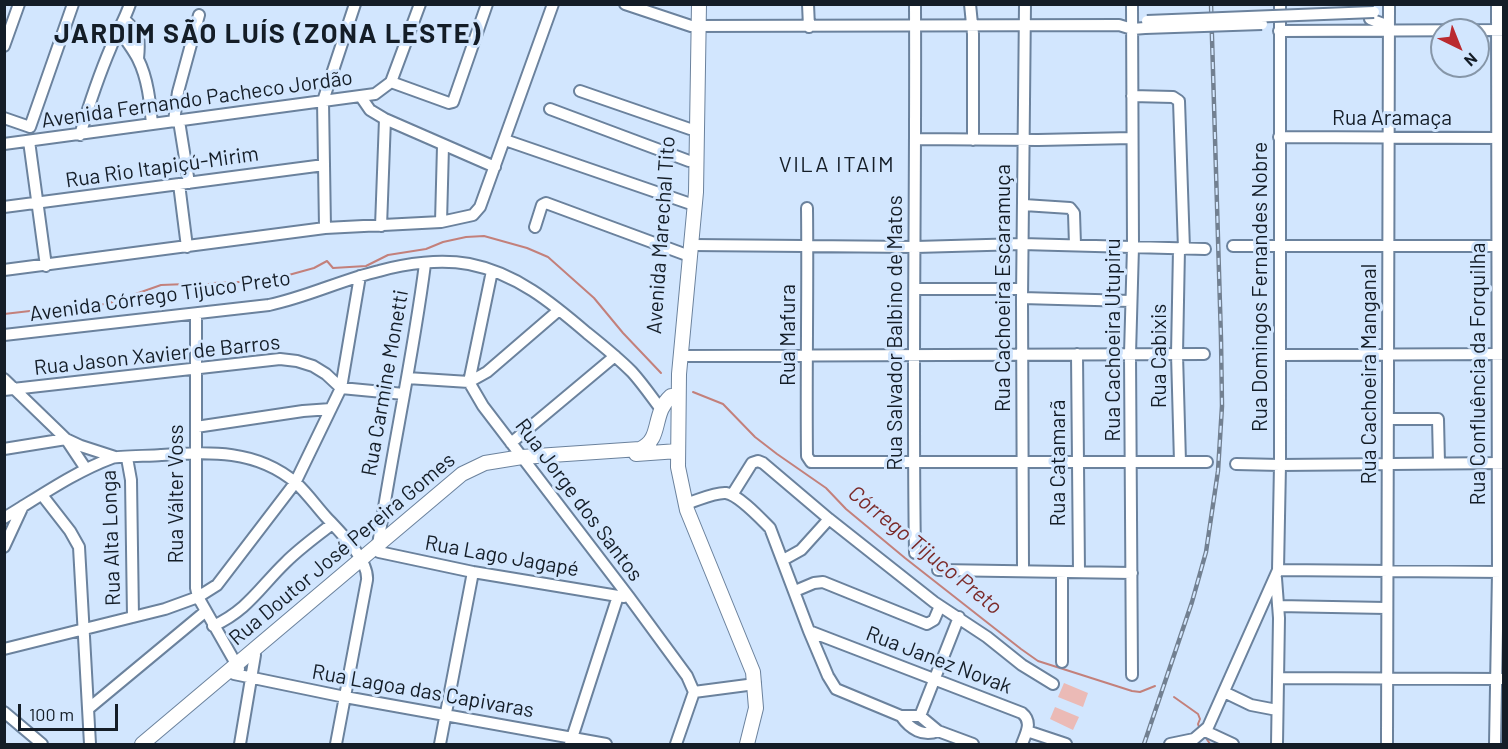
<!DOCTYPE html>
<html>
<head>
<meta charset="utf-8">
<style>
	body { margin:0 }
	#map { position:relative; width:1508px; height:749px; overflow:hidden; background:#d2e6fe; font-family:Barlow,sans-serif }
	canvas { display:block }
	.frame { position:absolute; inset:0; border:6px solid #141d27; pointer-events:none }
	.north { position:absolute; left:1430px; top:18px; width:60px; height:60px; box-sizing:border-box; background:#d2e6fe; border:2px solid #8696a8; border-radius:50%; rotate:137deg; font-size:16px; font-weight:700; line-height:24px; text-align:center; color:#141d27 }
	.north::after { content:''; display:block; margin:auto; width:21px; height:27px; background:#ba2a2f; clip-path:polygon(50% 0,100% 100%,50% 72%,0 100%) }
	.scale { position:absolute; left:18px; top:704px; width:100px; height:27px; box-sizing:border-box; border:3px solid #141d27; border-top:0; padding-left:8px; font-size:18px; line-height:21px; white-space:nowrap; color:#141d27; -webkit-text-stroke:4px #d2e6fe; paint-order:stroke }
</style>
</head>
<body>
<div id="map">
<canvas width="1508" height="749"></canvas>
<div class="frame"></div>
<div class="north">N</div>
<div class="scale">100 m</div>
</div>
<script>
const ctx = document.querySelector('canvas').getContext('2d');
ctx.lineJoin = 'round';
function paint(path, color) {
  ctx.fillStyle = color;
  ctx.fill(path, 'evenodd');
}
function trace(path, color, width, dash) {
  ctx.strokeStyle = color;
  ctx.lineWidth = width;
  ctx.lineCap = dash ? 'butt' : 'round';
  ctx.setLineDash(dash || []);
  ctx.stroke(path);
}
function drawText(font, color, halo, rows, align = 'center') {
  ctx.font = font + ' Barlow,sans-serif';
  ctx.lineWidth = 6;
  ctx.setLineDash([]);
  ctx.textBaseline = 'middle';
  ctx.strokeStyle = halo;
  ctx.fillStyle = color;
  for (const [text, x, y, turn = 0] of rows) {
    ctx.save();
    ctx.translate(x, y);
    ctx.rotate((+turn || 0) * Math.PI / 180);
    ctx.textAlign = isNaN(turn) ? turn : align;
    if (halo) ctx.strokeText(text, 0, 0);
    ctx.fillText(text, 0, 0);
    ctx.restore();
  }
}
const green = new Path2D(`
	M1064,683L1088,693L1083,707L1058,697Z
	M1055,707L1079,717L1073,730L1050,719Z`);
const stream = new Path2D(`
	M4,314L56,308H86L113,302L161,285L187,284L202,286L213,283L267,281L314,268L327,261L333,268L366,266L388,255L426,249L443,242L466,237L484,236L527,248L548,257L594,298L623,333L661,373
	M693,392L723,404L755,437L777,454L826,488L846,509L905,558L1021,649L1038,661L1132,691L1140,692L1155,686
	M1174,697L1198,714L1200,719L1198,724L1200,730
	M1204,735L1210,744`);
const minor = new Path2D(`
	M625,4L691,26L1119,25L1132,29L1145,28
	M808,4L809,27
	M970,4L973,34V140
	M1132,4L1133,247L1130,354L1132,675
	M1370,19L1389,26
	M125,20C140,34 140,39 138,59
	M120,30C125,40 133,49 138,59C148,79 150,102 152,124
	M1279,31L1504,30
	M4,46L19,4
	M391,82L449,103L453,102L487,4
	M580,91L690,129
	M1132,96L1173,97L1179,101L1184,249
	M361,97L370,110L385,119L495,167
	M550,109L689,161
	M4,118L30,127L73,4
	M174,121L178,92L199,15
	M179,121L189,183
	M80,135C89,105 99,75 111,47C117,32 125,19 130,4
	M1279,137L1503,138
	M916,139L1038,140L1132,138
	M505,140L688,203
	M29,141L46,266
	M4,144L375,94L391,82L420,4
	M179,184L187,247
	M1024,205L1070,208L1074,213L1075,245
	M4,207L324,165
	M807,208C808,291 806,373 807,456L811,462H1207
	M441,222L443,146
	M381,226L385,119
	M535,227L542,205L546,203L684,254
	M325,228L323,101L355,4
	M692,245L916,247L1022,244L1205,249
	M1233,246H1503
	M1179,249L1177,354L1180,462
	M425,264C413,358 392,451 378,545L379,552L473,572L618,596
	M4,270L325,228L441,222L473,215L480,207L553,4
	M915,289H1022
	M1022,298L1131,301
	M196,314V588L198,597L239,669
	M4,335L269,305C307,297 341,280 379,271C407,263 441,259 469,264C516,273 552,303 587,333C602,345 618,358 632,372C642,383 651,396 660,408
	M1077,354L1079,572
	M1280,355L1504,354
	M680,356L1204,354
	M407,378L469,382L483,406L629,597L687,676L694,692
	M4,379L66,439L86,469
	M469,382L487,372L559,310
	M469,382L492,271
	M4,390L280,359L297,361L313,366L326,374L341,388L404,394
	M1389,419H1438L1439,463
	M196,427L303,411L331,409
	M511,443L615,356
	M4,449L66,439L81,446L115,457
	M127,458L131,480L133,617
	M1236,464L1280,465L1503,463
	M42,495L70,531L79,547L90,744
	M732,495L752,463L758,461L763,463L829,519L934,602L987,637L1022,665L1053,684
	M685,504C697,501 714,492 726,493C739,495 761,519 770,528L809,631L828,676L836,689L901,716H920L938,731L973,744
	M4,518C39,497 74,472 112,458C119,456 151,456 161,455C210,452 256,449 296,483C307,493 316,506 326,517C340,532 369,560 367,580L336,744
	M4,547L23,506
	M915,553C912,371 916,187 915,4
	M783,560L801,550L829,519
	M938,570L1132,573
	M1278,570L1503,572
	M1023,571L1022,298L1025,4
	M1276,578L1279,618L1277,744
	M795,591L814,583L823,582L927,624L934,620L940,606
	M1278,606L1386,608
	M213,626C248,610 260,587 286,562C300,548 317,536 332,524
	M809,631L1022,713C1033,722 1026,733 1022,744
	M4,649L165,609L198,597L217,585L295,483L341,388L360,276
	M1062,662V572
	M234,674L345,697L606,744
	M1278,678L1504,679
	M694,692L755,684
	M1224,692L1251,705L1277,710
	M88,709L206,611
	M4,712L42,744
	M901,716C910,729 923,737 938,731
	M920,716L959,617
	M1027,731L1066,744
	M1205,731L1233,744
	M240,744L255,655
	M440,744L473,572
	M570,744L618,596L624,597
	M676,744L694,692
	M1170,744L1194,739L1208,727L1278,570L1280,465V4
	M1387,744L1389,4
	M1495,744L1498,572L1497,4`);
const major = new Path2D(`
	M699,4L696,192L679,374L678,467L687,510L753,672L756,708L747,744
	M636,454L678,451
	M142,744L462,474L485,463L522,457L640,449C663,439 651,414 671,396`);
const rail = new Path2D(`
	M1144,744L1192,602L1206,552L1218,471L1222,406L1221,339L1211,4`);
const minorBridge = new Path2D(`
	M1147,21L1374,12
	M1145,28L1262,24`);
const streetNames = [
	["Avenida Fernando Pacheco Jordão",197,99,-8],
	["Rua Aramaça",1392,118],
	["Rua Rio Itapiçú-Mirim",162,167,-8],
	["Avenida Marechal Tito",661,235,-86],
	["Rua Domingos Fernandes Nobre",1260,287,-90],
	["Rua Cachoeira Escaramuça",1003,288,-90],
	["Avenida Córrego Tijuco Preto",160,296,-8],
	["Rua Salvador Balbino de Matos",895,333,-90],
	["Rua Mafura",788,335,-90],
	["Rua Cachoeira Utupiru",1113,340,-90],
	["Rua Jason Xavier de Barros",157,355,-6],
	["Rua Cabixis",1159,356,-90],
	["Rua Cachoeira Manganal",1369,374,-90],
	["Rua Confluência da Forquilha",1478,374,-90],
	["Rua Carmine Monetti",385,383,-80],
	["Rua Catamarã",1058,463,-90],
	["Rua Válter Voss",176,494,-90],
	["Rua Jorge dos Santos",579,500,53],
	["Rua Alta Longa",111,538,-92],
	["Rua Doutor José Pereira Gomes",342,549,-40],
	["Rua Lago Jagapé",502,556,10],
	["Rua Janez Novak",939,660,21],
	["Rua Lagoa das Capivaras",423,691,10]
];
const neighbourhoodNames = [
	["VILA ITAIM",837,165]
];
const waterNames = [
	["Córrego Tijuco Preto",925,550,39]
];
const districtNames = [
	["JARDIM SÃO LUÍS (ZONA LESTE)",268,34]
];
paint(green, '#ebbab6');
trace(stream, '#c3807b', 2);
trace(minor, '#6b829d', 14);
trace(major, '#6b829d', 16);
trace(minor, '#fff', 10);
trace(major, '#fff', 14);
trace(rail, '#728091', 4.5);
trace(rail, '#d2e6fe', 2, [7]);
trace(minorBridge, '#6b829d', 14, []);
trace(minorBridge, '#fff', 10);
drawText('21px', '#141d27', '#d2e6fe', streetNames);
ctx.letterSpacing = '1.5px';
drawText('22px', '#141d27', '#d2e6fe', neighbourhoodNames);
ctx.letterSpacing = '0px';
drawText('italic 22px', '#7b2a29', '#d2e6fe', waterNames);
ctx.letterSpacing = '1.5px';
drawText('bold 27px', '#141d27', '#d2e6fe', districtNames);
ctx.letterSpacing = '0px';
</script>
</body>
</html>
